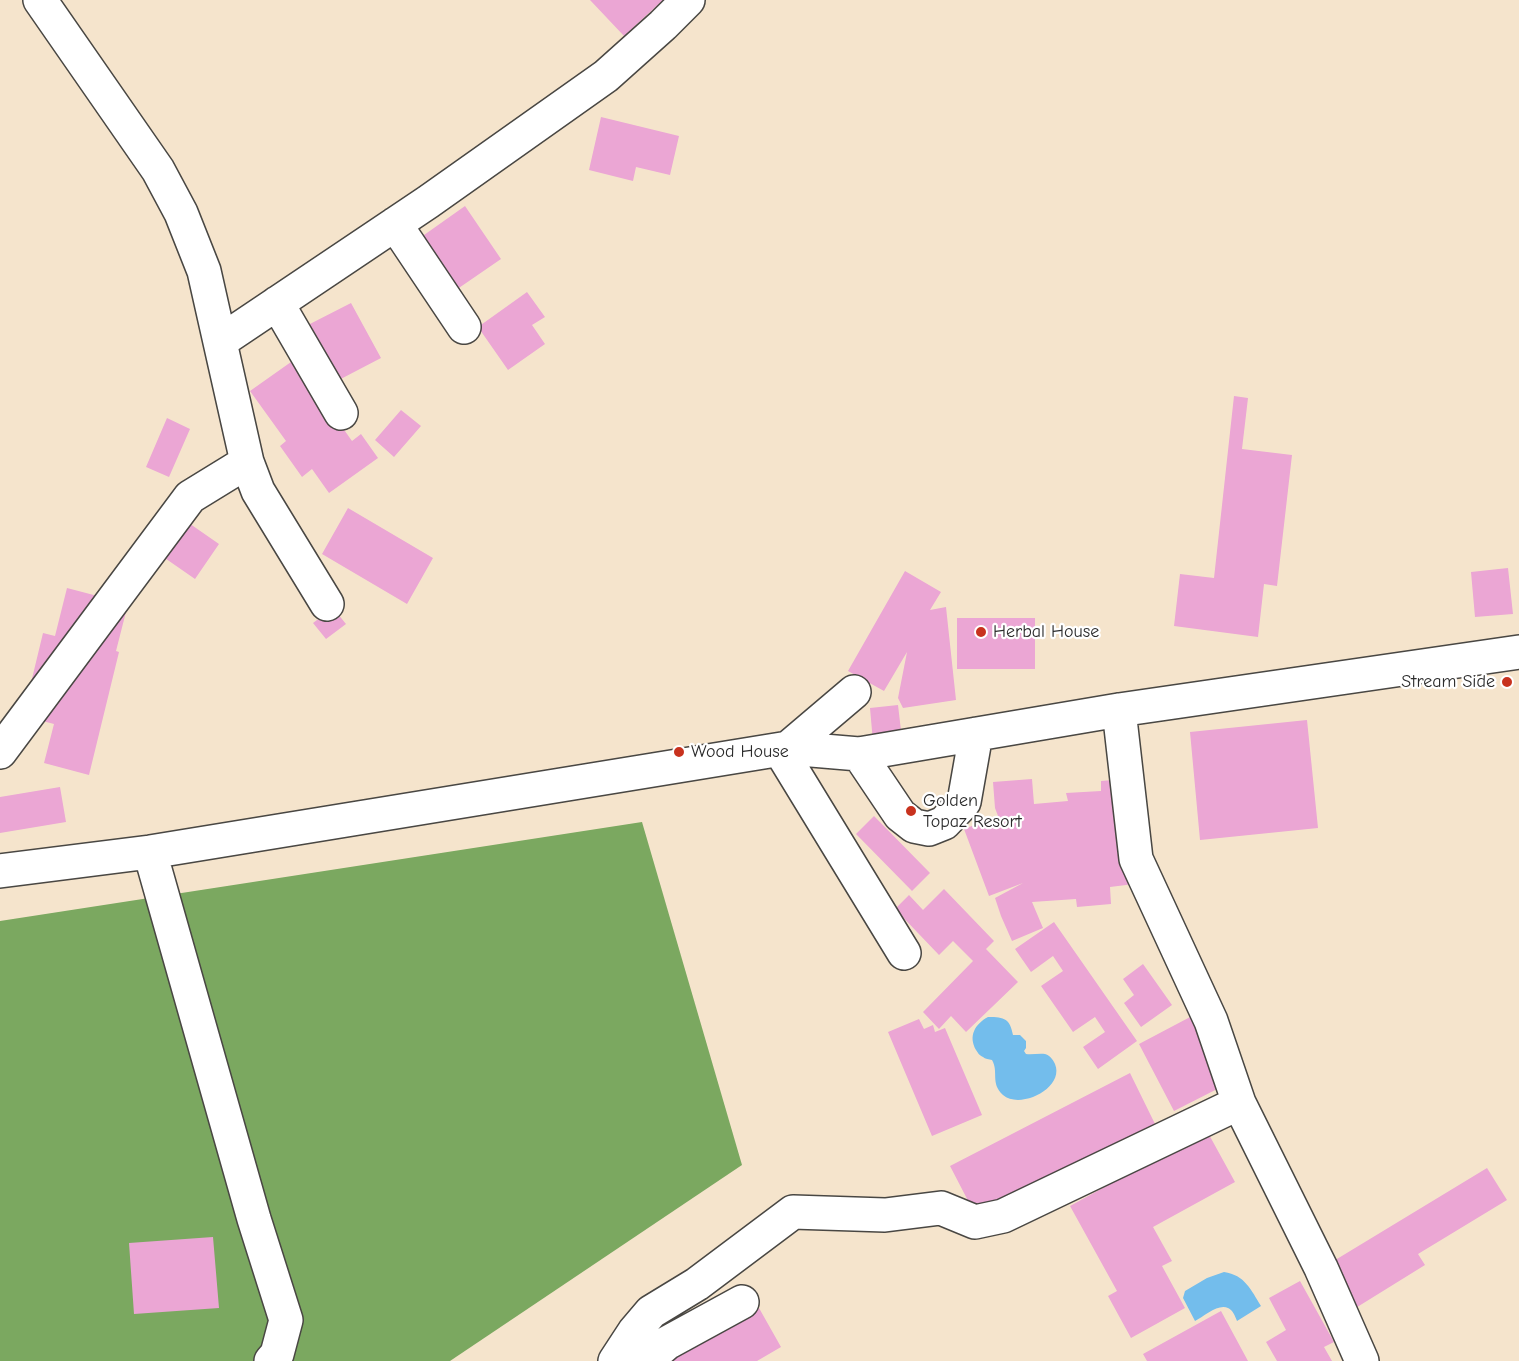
<!DOCTYPE html>
<html>
<head>
<meta charset="utf-8">
<style>
	body { margin:0 }
	canvas { display:block; background:#f5e4cc }
</style>
</head>
<body>
<canvas width="1519" height="1361"></canvas>
<script>
const ctx = document.querySelector('canvas').getContext('2d');
ctx.lineJoin = 'round';
function paint(path, color) {
  ctx.fillStyle = color;
  ctx.fill(path, 'evenodd');
}
function trace(path, color, width, dash) {
  ctx.strokeStyle = color;
  ctx.lineWidth = width;
  ctx.lineCap = dash ? 'butt' : 'round';
  ctx.setLineDash(dash || []);
  ctx.stroke(path);
}
function drawText(font, color, halo, rows, align = 'center') {
  ctx.font = font + ' "Comic Neue",sans-serif';
  ctx.lineWidth = 4.5;
  ctx.setLineDash([]);
  ctx.textBaseline = 'middle';
  ctx.strokeStyle = halo;
  ctx.fillStyle = color;
  for (const [text, x, y, turn = 0] of rows) {
    ctx.save();
    ctx.translate(x, y);
    ctx.rotate((+turn || 0) * Math.PI / 180);
    ctx.textAlign = isNaN(turn) ? turn : align;
    if (halo) ctx.strokeText(text, 0, 0);
    ctx.fillText(text, 0, 0);
    ctx.restore();
  }
}
const forest = new Path2D(`
	M642,822L742,1165L450,1361H0V921Z`);
const water = new Path2D(`
	M988,1017C1005,1017 1010,1019 1013,1035H1020L1026,1041V1048L1024,1051L1026,1054C1032,1055 1039,1053 1045,1054C1049,1055 1053,1059 1055,1064C1065,1088 1020,1110 1003,1095C990,1083 999,1072 992,1060C989,1059 985,1059 983,1057C979,1055 978,1053 976,1050C968,1036 975,1024 988,1017Z
	M1224,1272C1245,1275 1251,1290 1261,1306L1237,1321C1235,1316 1233,1310 1228,1308C1219,1303 1204,1316 1195,1321L1183,1298L1185,1291L1207,1278Z`);
const building = new Path2D(`
	M590,0H663L624,36Z
	M601,117L679,136L670,175L636,167L633,181L589,170Z
	M465,206L501,259L453,292L417,240Z
	M527,292L545,317L532,325L545,344L508,370L478,327Z
	M351,303L381,358L335,382L306,326Z
	M291,362L326,412L330,410L352,441L361,434L378,458L329,493L312,469L302,477L280,446L286,441L250,391Z
	M1234,396L1248,398L1242,449L1292,455L1277,586L1264,584L1258,637L1174,626L1180,574L1214,578Z
	M401,410L421,426L394,457L375,440Z
	M167,418L190,429L169,477L146,467Z
	M348,508L433,558L407,604L322,554Z
	M183,519L219,544L195,579L159,554Z
	M1508,568L1513,614L1475,617L1471,572Z
	M905,571L941,592L930,610L946,607L956,700L903,708L898,698L907,652L884,691L848,671Z
	M67,588L128,604L116,651L119,652L89,775L44,763L54,724L23,716L43,633L55,636Z
	M333,608L346,624L326,639L313,623Z
	M957,618H1035V669H957Z
	M898,705L902,739L873,742L870,708Z
	M1307,720L1318,828L1200,840L1190,732Z
	M1032,779L1034,804L1068,801L1066,793L1101,791V781L1125,779L1134,884L1110,887L1111,904L1077,907L1076,899L1032,902L1043,928L1012,941L1001,916L995,898L1023,883L989,896L964,829L998,816L995,808L993,782Z
	M60,787L66,822L0,833V797Z
	M874,816L930,873L912,891L856,834Z
	M944,889L994,941L986,949L1018,982L966,1032L951,1016L939,1029L923,1012L973,961L953,941L939,955L895,909L909,895L923,910Z
	M1054,922L1137,1041L1098,1069L1083,1047L1105,1032L1095,1017L1073,1032L1041,986L1063,971L1053,956L1031,972L1015,949Z
	M1143,964L1172,1005L1141,1027L1124,1003L1134,995L1123,979Z
	M1192,1016L1227,1084L1174,1111L1139,1044Z
	M919,1019L924,1029L933,1025L935,1032L945,1028L982,1115L932,1136L888,1032Z
	M1130,1073L1156,1126L977,1218L950,1166Z
	M1207,1131L1235,1182L1153,1227L1172,1261L1162,1266L1185,1308L1131,1338L1108,1296L1117,1291L1070,1206Z
	M1487,1168L1507,1200L1418,1254L1425,1265L1354,1309L1327,1265Z
	M213,1237L219,1308L134,1314L129,1243Z
	M1300,1281L1334,1342L1324,1347L1332,1361H1277L1266,1342L1286,1330L1269,1298Z
	M759,1308L781,1347L757,1361H663Z
	M1221,1311L1248,1361H1147L1143,1354Z`);
const minor = new Path2D(`
	M40,0L158,170L181,213L204,271L247,462L258,491L327,604
	M395,224L464,327
	M277,303L341,413
	M221,341L428,202L606,76L663,25L688,0
	M1119,710L1136,859L1211,1021L1239,1103L1321,1268L1362,1361
	M788,748L854,692
	M780,750L904,953
	M0,752L190,497L247,462
	M859,754L900,815L914,826L929,829L944,823L964,802L976,734
	M150,852L254,1219L286,1320L277,1354L271,1361
	M0,871L150,852L788,748L859,754L1119,710L1519,652
	M615,1361L634,1332L651,1312L697,1284L793,1212L885,1215L941,1208L975,1222L1003,1216L1239,1103
	M646,1361L667,1343L742,1302`);
const markers = [
	[981,632,6,"#c8321e"],
	[1507,682,6,"#c8321e"],
	[679,752,6,"#c8321e"],
	[911,811,6,"#c8321e"]
];
const poiNames = [
	["Herbal House",993,632],
	["Stream Side",1495,682,"right"],
	["Wood House",691,752],
	["Golden",923,801],
	["Topaz Resort",923,822]
];
paint(forest, '#7ba860');
paint(water, '#73bdec');
paint(building, '#eba6d4');
trace(minor, '#494743', 36);
trace(minor, '#fff', 33);
for (const [x, y, r, color] of markers) {
  const dot = new Path2D();
  dot.arc(x, y, r, 0, 2 * Math.PI);
  ctx.fillStyle = color;
  ctx.fill(dot);
  trace(dot, '#fff', 2);
}
drawText('18px', '#2b2b2b', '#fff', poiNames, 'left');
</script>
</body>
</html>
